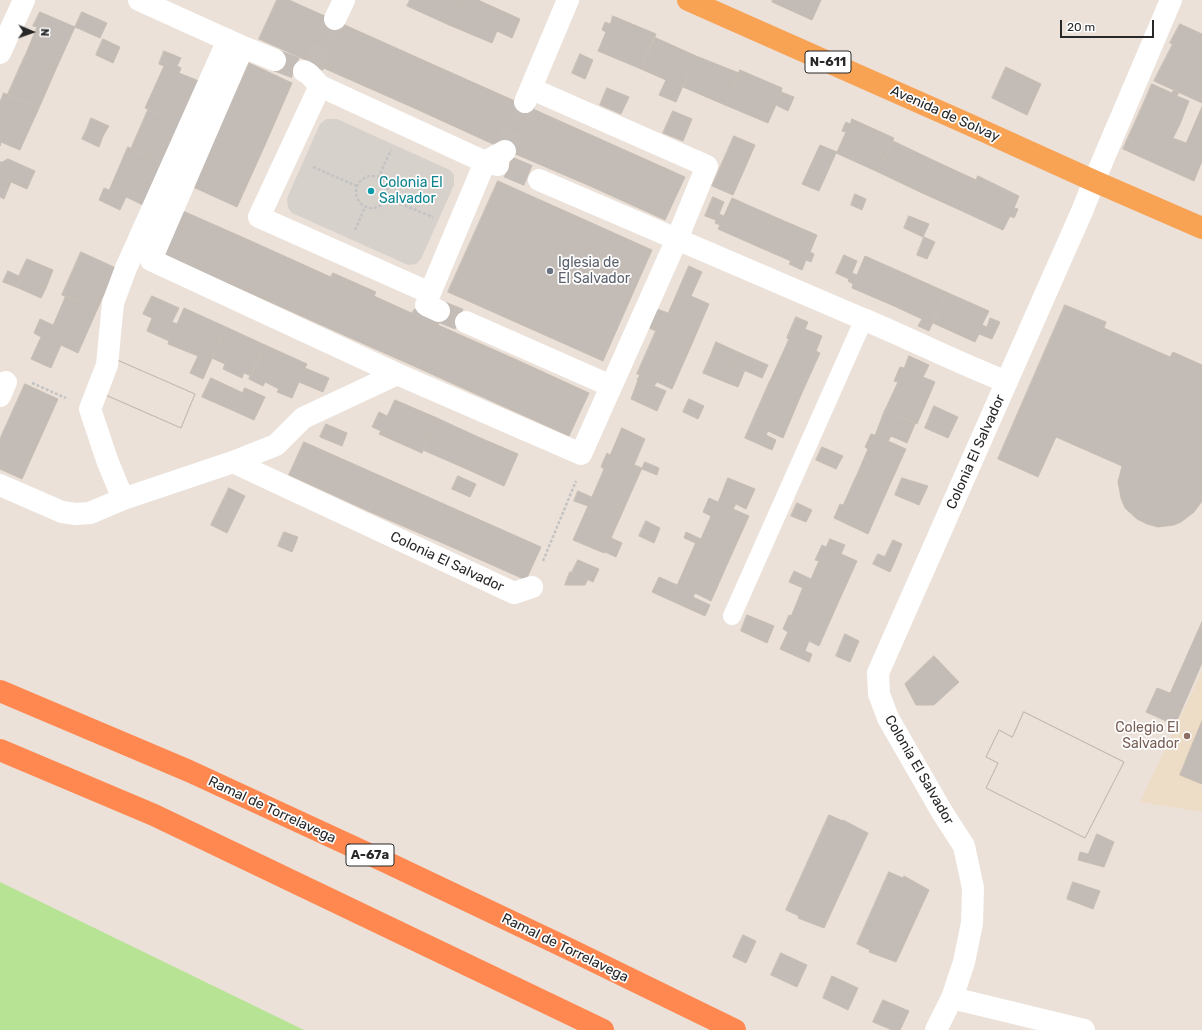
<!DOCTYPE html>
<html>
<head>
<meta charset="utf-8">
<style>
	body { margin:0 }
	#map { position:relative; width:1202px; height:1030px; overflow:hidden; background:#ebe1d9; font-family:Rubik,sans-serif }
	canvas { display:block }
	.north { position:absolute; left:12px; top:12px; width:40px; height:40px; -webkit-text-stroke:3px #fff; paint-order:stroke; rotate:92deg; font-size:11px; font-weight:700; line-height:16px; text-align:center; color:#282828 }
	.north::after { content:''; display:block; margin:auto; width:14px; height:18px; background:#282828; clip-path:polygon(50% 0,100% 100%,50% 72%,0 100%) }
	.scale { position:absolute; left:1060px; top:20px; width:94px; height:18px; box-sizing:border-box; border:2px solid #282828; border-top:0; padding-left:5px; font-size:12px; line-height:14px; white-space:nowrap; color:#282828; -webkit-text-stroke:3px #fff; paint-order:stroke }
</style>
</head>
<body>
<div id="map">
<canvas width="1202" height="1030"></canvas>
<div class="north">N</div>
<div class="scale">20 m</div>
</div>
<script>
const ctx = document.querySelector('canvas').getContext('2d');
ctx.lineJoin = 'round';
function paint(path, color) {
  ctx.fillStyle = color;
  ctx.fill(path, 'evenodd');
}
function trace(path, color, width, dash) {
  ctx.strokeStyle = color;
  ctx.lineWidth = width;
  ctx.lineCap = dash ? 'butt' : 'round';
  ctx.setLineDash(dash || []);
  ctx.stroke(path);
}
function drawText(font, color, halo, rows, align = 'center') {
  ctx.font = font + ' Rubik,sans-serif';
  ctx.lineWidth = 3.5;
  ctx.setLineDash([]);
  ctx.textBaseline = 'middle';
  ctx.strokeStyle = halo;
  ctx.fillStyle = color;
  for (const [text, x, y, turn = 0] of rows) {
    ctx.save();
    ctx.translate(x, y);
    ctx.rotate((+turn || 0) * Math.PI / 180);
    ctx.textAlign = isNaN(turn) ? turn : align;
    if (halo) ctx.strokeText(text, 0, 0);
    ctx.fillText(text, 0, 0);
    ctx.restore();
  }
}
const education = new Path2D(`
	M1202,671V812L1140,802Z`);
const green = new Path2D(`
	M0,882L304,1030H0Z`);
const plaza = new Path2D(`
	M326,119H337L450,170L454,175V185L421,259L416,264L408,265L292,213L288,208L287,198L320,124Z`);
const building = new Path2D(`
	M277,0H289L347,26L328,70L259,39Z
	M410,0H460L449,25L407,6Z
	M460,0H478L520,19L512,38L497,31L492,43L449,25Z
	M773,0H821L812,20L772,2Z
	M40,12L75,27L56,69L25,56L37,27L33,26Z
	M82,12L107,23L100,38L75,27Z
	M613,16L656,34L641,69L598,51L606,32L602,30L605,22L610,24Z
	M1180,24L1202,34V57L1170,43Z
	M347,26L443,69L432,93L423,89L414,108L328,70Z
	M654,37L696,56L676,102L659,95L666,80L641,69Z
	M103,39L120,47L113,63L96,55Z
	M1173,44L1202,57V103L1154,81Z
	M164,51L181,58L177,66L181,68L179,73L199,81L179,124L145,108L164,66L159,64Z
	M580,54L593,60L585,79L572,73Z
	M25,56L56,69L39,108L8,94Z
	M696,56L739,73L725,105L683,87Z
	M249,63L292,83L265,145L221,125Z
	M1006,67L1041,84L1027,115L992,98Z
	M443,69L533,109L522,133L516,130L506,150L414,108L423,89L432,93Z
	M740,70L782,88L781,92L794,97L788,111L776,105L768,123L725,105Z
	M1152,84L1172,93L1174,89L1179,92L1177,96L1189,101L1180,124L1142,107Z
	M607,88L629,97L621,114L600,105Z
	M4,93L39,108L20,150L1,142L0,146V102Z
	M1142,107L1180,124L1173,138L1178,140L1165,168L1123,149Z
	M1202,107V161L1194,181L1165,168L1178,140L1186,143Z
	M533,109L609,143L590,186L506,150L516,130L522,133Z
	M148,110L179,124L162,163L131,149Z
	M673,111L692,119L683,141L663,133Z
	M91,118L109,126L103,136L87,129Z
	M852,119L894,138L878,172L836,153L819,191L802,184L820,145L837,152L846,132L842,131L844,126L846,122L850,124Z
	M221,125L265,145L237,207L193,187Z
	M87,129L103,136L99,147L82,139Z
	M734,136L755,145L745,168L724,159Z
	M893,141L935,161L920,192L878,172Z
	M609,143L685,177L665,220L590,186Z
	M128,147L162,163L143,205L126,197L120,210L99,200L104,188L109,190Z
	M8,159L35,171L27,189L0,177V162H2Z
	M724,159L745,168L733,195L712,186Z
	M935,161L976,180L962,211L920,192Z
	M978,176L1019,196L1014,208L1018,209L1015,216L1014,218L1010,216L1003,230L962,211Z
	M0,177L11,182L4,199L0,197Z
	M498,181L652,250L603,361L448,292Z
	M855,194L866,199L862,210L851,205Z
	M713,197L724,202L719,214L724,216L732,198L775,217L761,248L718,229L720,225L715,223L716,220L705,216Z
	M183,211L251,241L232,285L163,254Z
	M909,216L929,224L923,237L904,228Z
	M775,217L817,235L810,252L814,254L811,262L806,260L802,270L789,264L791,261L761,248Z
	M924,237L935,242L927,259L917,255Z
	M251,241L355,288L346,307L357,311L346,336L232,285Z
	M81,252L116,268L97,310L62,295Z
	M844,255L857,261L852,273L857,275L865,256L908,275L894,306L852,288L853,284L848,281L849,279L836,273Z
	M27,259L53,270L46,288L19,276Z
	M689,266L702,272L691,296L709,304L691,346L649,328L657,309L668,313Z
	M8,271L21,277L16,287L3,282Z
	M333,273L376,292L374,296L418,316L410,335L426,343L416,367L346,336L357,311L346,307L355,288L331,277Z
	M908,275L946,292L929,331L918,326L922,319L894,306Z
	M21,277L46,288L41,298L16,287Z
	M946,292L989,311L982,325L987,327L990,318L1000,322L992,339L979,334L975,342L933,323Z
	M66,296L97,310L78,353L61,345L51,368L31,359L41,337L34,333L40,319L53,325Z
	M152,296L179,308L172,322L177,324L184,308L226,327L203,379L190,373L198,356L168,344L169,341L147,331L152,318L143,314Z
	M1065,305L1106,322L1104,328L1170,357L1173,352L1202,365V501L1194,512L1181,522L1174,525L1158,527L1147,524L1137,519L1125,508L1121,498L1118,482L1122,466L1056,437L1038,477L998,459Z
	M415,309L440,321L438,325L517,360L498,404L416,367L426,343L410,335L418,316L412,313Z
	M796,317L808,322L805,329L822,336L816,351L820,353L801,395L770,381L789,339L787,338Z
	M226,327L265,345L251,376L244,373L242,378L223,369L225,364L212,358Z
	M656,331L691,346L672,389L657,382L654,386L666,391L657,411L631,399L638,380H637L640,375L637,374Z
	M716,342L738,352L732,365L711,355Z
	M265,345L307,364L305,368L329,378L323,392L299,382L292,398L277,392L279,389L265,382L263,386L249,379Z
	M738,352L768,365L762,378L732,365Z
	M711,355L732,365L725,382L703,373Z
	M909,356L929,365L923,377L935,382L917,424L885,410L898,382L894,381L900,367L904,368Z
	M115,359L195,394L181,428L101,393Z
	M115,359L195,394L181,428L101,393Z
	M517,360L589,393L569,436L498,404Z
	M732,365L745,370L738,387L725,382Z
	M211,378L243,393L234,411L202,397Z
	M770,381L801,395L783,438L768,431L766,435L776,440L772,450L745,438Z
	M25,384L58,399L22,479L0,469V439Z
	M245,388L265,397L254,420L234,411Z
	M689,399L704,406L698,419L683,412Z
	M395,400L437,418L422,453L379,434L381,431L372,427L379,412L387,416Z
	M934,406L958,417L948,438L925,428Z
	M885,410L915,424L907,443L891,436L888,441L906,449L887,491L856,477L868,449L865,447L871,434L875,435Z
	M437,418L476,436L462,467L423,450Z
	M326,424L347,433L342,446L320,437Z
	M622,428L645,439L634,465L642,468L623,511L592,497L604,469L601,467L603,462L607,453L610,455Z
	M476,436L518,454L504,486L462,467Z
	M304,442L383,477L368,511L289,475Z
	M822,447L843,456L836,469L816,460Z
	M645,462L659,468L657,475L642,469Z
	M458,476L476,484L470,497L452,489Z
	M383,477L462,512L447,545L368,511Z
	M856,477L887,491L868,534L834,518L840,504L843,505Z
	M728,478L755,489L746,509L736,504L733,509L749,516L730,558L684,538L686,532L701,539L711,516L703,512L709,498L718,502Z
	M902,478L928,486L919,505L895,495Z
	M229,488L245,496L227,533L211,525Z
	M578,491L623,511L611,538L622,543L616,557L605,552L604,553L573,540L588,506L574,501Z
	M797,503L812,510L806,522L791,516Z
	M462,512L541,547L526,580L447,545Z
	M646,521L660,528L654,543L639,536Z
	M284,532L298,537L292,552L278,546Z
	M830,539L845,545L841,554L857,561L838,603L789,582L794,571L811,579L819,561L815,560L822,545L826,547Z
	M893,540L902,544L895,561L885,557Z
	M696,543L730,558L711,601L695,593L693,597L710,605L705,616L652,592L659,577L677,585Z
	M878,554L895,561L890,572L873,564Z
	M578,560L599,569L593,582L572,572Z
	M570,572L588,579L585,585H565Z
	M803,588L838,603L819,646L809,641L805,651L812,654L809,662L780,649L788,632L783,629L789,615L791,616Z
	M747,615L774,626L767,643L741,631Z
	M1202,622V663L1175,725L1146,712L1157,688L1170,693Z
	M845,634L859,641L850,662L836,656Z
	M934,656L959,682L934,705H916L905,684Z
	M1024,712L1124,762L1085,838L986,788L998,763L986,757L999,730L1012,737Z
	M1024,712L1124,762L1085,838L986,788L998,763L986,757L999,730L1012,737Z
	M1202,721V784L1180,775Z
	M829,815L843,821V820L868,833L824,928L798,918L799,916L786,910Z
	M1097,834L1114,842L1104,867L1078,860L1080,852L1088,854Z
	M889,872L903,878L904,876L929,890L896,962L869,952L870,950L857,944Z
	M1073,882L1100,891L1093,909L1067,899Z
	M743,935L756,941L746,963L733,957Z
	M781,953L807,965L797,987L771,975Z
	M832,976L858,988L848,1010L823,998Z
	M883,1000L909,1011L900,1030H892L873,1022Z`);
const minorTunnel = new Path2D(`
	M275,60L304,71
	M313,66L335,19
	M505,151L525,102
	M508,167L539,180
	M439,311L466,322`);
const path = new Path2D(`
	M313,167L357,186
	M356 192a16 16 0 1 1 32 0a16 16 0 1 1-32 0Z
	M378,178L391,150
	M386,198L433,217
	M355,230L365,207
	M32,383L66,398
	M543,561L576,481`);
const service = new Path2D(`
	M732,616L864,319`);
const pedestrian = new Path2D(`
	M113,303L126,268L228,40`);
const minor = new Path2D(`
	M139,0L243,47L275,60
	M335,19L344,0
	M243,47L151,260L397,374L581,454L677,239L707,166L532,89
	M0,53L24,0
	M304,71L309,74L320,86L485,162L498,165
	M320,86L259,217L430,293L485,162L505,151
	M525,102L568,0
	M539,180C647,227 755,273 863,319C911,339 958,363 1007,382
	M113,303L107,365L90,409L107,460L123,499
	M426,305L439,311
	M466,322L611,386
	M0,396L6,382
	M233,462L514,593L532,587
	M0,485L62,512L76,514L90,513L123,499L233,462L276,445L303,418L397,374
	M952,998L1084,1030
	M936,1030L952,998L964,962L972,923L973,888L964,846L942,812L888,718L879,694L878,673L1083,209L1094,181L1171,0`);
const trunk = new Path2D(`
	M688,0L968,124L1094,181L1202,228`);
const motorway = new Path2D(`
	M0,691L189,771L386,862L569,949L735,1030
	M0,750L154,815L603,1030`);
const markers = [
	[371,191,4,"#0f9aa8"],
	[550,271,4,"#6b7280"],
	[1187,736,4,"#8d6e63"]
];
const shields = [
	[828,62,46],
	[370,855,48]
];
const shieldNames = [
	["N-611",828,62],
	["A-67a",370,855]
];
const streetNames = [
	["Avenida de Solvay",945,114,24],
	["Colonia El Salvador",976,452,-66],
	["Colonia El Salvador",447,562,25],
	["Colonia El Salvador",919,770,60],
	["Ramal de Torrelavega",272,810,25],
	["Ramal de Torrelavega",565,948,26]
];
const cultureNames = [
	["Colonia El",379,183],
	["Salvador",379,199]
];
const worshipNames = [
	["Iglesia de",558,263],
	["El Salvador",558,279]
];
const educationNames = [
	["Colegio El",1179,728],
	["Salvador",1179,744]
];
paint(education, '#edddc7');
paint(green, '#b7e394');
paint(plaza, '#d7d1cc');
paint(building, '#c3bbb6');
trace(building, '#c6bdb3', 1);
trace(minorTunnel, '#c4bcb6', 22, [22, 11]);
trace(path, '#c3c3c3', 2.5, [3, 2]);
trace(service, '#fff', 18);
trace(pedestrian, '#fff', 22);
trace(minor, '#fff', 22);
trace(trunk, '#f8a254', 22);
trace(motorway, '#ff8850', 22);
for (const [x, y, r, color] of markers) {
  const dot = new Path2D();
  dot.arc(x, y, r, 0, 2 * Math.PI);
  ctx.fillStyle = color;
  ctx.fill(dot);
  trace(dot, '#fff', 1.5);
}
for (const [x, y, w] of shields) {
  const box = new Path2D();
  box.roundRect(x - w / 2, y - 11, w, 22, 3);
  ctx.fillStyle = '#fff';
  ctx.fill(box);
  trace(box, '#282828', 1);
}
drawText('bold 13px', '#282828', null, shieldNames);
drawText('14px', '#282828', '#fff', streetNames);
drawText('14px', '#0d838f', '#fff', cultureNames, 'left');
drawText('14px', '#5b616d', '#fff', worshipNames, 'left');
drawText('14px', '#785e54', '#fff', educationNames, 'right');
</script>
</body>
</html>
